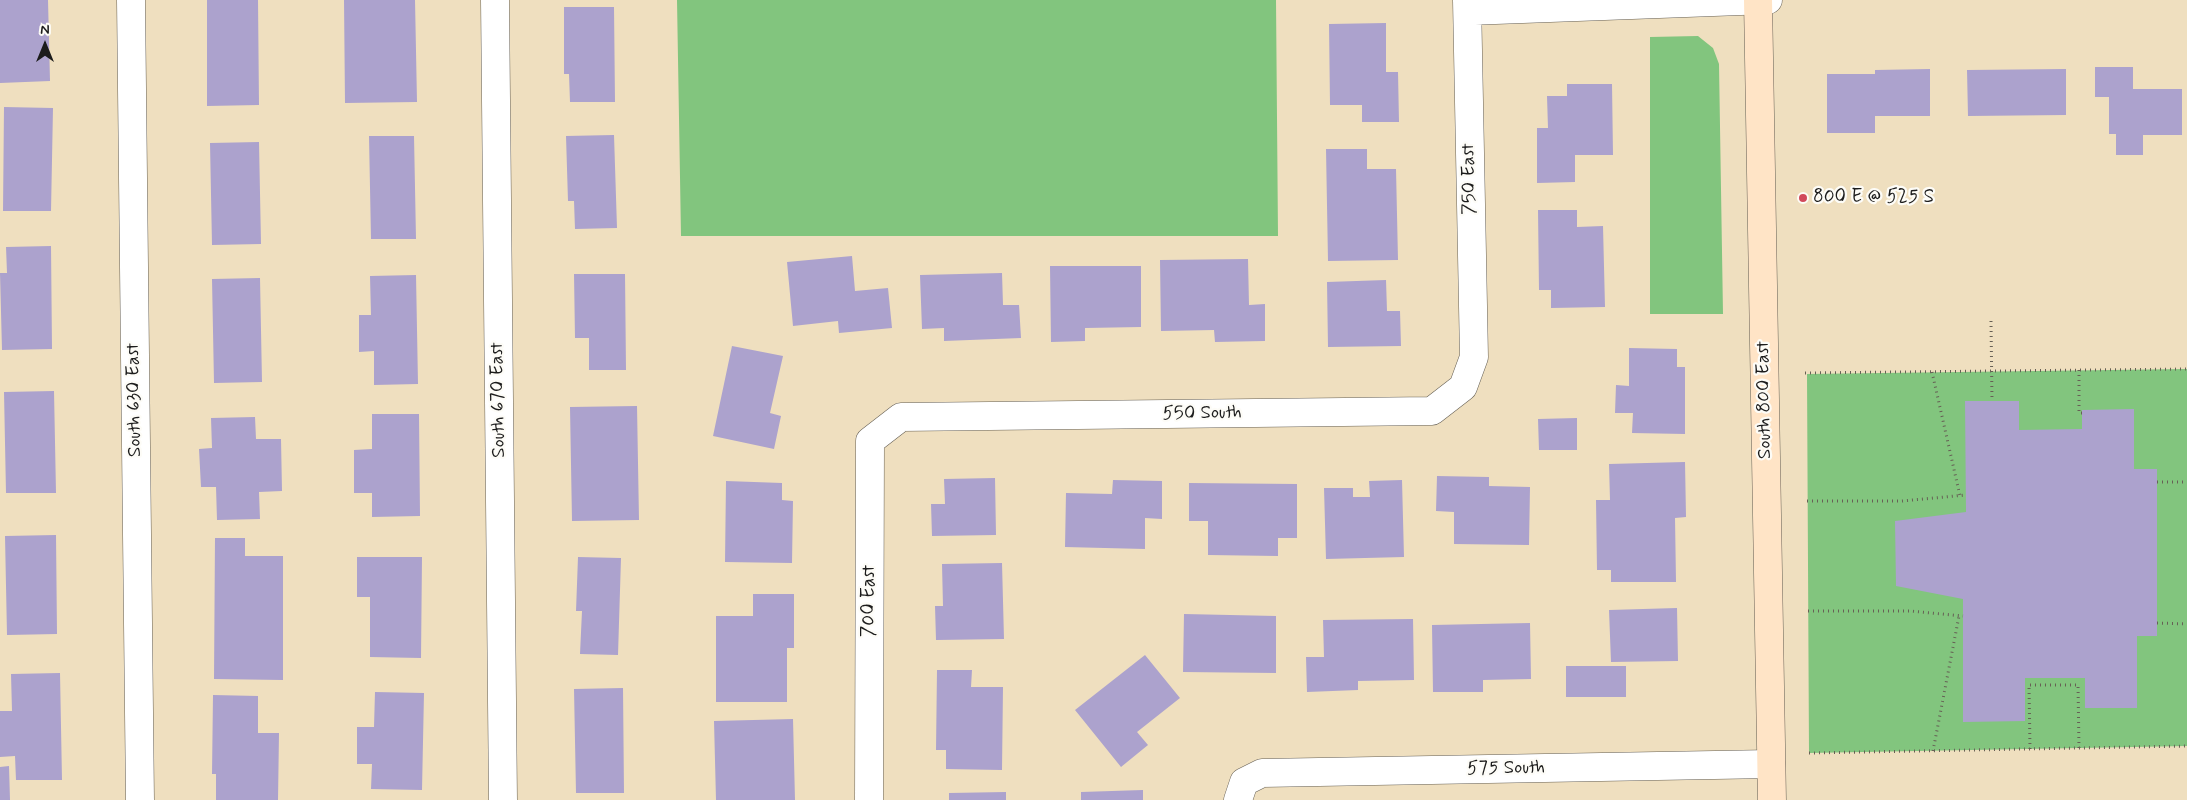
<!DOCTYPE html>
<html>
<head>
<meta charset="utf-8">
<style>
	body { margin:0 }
	#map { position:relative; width:2187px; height:800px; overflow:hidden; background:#efdfbf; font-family:Mynerve,sans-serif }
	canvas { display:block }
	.north { position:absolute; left:20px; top:20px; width:50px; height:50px; -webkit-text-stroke:4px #fdfcf7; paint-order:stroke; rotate:0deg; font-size:14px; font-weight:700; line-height:20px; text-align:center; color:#1c1c1c }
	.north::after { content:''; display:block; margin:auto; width:18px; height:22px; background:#1c1c1c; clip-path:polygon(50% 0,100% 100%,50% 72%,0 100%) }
</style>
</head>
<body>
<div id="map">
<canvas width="2187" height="800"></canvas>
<div class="north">N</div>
</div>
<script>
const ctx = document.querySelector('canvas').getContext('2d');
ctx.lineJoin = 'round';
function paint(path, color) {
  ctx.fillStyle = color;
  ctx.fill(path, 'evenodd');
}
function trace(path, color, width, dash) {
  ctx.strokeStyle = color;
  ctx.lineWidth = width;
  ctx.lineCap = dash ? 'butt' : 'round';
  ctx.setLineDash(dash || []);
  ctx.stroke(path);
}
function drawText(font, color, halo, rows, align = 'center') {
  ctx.font = font + ' Mynerve,sans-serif';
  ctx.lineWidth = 4.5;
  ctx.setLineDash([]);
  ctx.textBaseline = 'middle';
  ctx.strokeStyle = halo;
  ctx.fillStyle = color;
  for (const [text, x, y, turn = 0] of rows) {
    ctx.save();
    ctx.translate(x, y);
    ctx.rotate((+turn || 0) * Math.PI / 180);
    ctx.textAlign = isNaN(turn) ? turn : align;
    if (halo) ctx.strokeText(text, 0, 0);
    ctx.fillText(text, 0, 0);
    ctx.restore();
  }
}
const green = new Path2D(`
	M677,0H1276L1278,236H681Z
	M1698,36L1713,48L1719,64L1723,314H1650V37Z
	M2187,369V746L1809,753L1807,374Z`);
const building = new Path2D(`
	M0,0H48L50,81L0,83Z
	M207,0H258L259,105L207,106Z
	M344,0H415L417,102L345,103Z
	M564,7H614L615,102H570L569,74H564Z
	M1386,23V72H1398L1399,122H1362V105H1330L1329,24Z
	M2095,67H2133V89H2182V135H2143V155H2116V134H2109V97H2095Z
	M1930,69V116H1875V133H1827V74H1875V70Z
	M2066,69V115L1968,116L1967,70Z
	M1567,84H1612L1613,155H1575V182L1537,183V128H1548L1547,96H1567Z
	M4,107L53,108L51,211H3Z
	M614,135L617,228L575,229L574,201H568L566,136Z
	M369,136H414L416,239H371Z
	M259,142L261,244L212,245L210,143Z
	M1326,149H1367V169H1396L1398,260L1328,261Z
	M1538,210H1577V227L1603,226L1605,307L1551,308V290H1539Z
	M51,246L52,349L2,350L0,273H7L6,247Z
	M852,256L855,291L888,288L892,328L839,333L838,321L793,326L787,262Z
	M1248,259L1249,305L1265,304V341L1215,342L1214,330L1161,331L1160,260Z
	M1050,266H1141V327L1085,328V341L1051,342Z
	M1002,273L1003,305H1019L1021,338L944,341V328L922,329L920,275Z
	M574,274H625L626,370H589V338H575Z
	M416,275L418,384L374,385V351L359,352V315H371L370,276Z
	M260,278L262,382L214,383L212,279Z
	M1386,280L1387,311H1400L1401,346L1328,347L1327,282Z
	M732,346L783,356L770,413L781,416L774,449L713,436Z
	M1629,348L1677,349V367H1685V434L1632,433L1633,413H1615L1616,385L1629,386Z
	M54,391L56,493H6L4,392Z
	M1965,401H2019V430L2082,429V410L2134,409V469H2157V636H2137V708H2085V678H2025V721L1963,722V599L1896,586L1895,521L1966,512Z
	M637,406L639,520L572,521L570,407Z
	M372,414H419L420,516L372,517V493H354V450L372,449Z
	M255,417L256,439H281L282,491L259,492L260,519L217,520L216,487H201L199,449L212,448L211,418Z
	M1577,418V450H1539L1538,419Z
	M1685,462L1686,517L1675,518L1676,582H1611V570H1597L1596,500H1610L1609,464Z
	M1437,476L1489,477V486L1530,487L1529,545L1454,544V512L1436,511Z
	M995,478L996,535L932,536L931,504H945L944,479Z
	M1113,480L1162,481V519L1145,518V549L1065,547L1066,493L1112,494Z
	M1402,480L1404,557L1326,559L1324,488H1353V497H1370L1369,481Z
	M726,481L782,483V500L793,501L792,563L725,562Z
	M1189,483L1297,484V538H1278V556L1208,555V521H1189Z
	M56,535L57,634L7,635L5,536Z
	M215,538H245V556H283V680L214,679Z
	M357,557H422L421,658L370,657V597H357Z
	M578,557L621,558L618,655L580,654L582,611H576Z
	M1002,563L1004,639L936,640L935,606H943L942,564Z
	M753,594H794V648H787V702H716V616H753Z
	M1677,608L1678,661L1611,662L1609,610Z
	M1184,614L1276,616V673L1183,672Z
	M1413,619L1414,680L1358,681V690L1307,692L1306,657H1324L1323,620Z
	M1530,623L1531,679L1483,680V692H1433L1432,625Z
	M1145,655L1180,698L1137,732L1148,745L1121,767L1075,710Z
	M1566,666H1626V697H1566Z
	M937,670H972L971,687H1003L1002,770L946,769V750H936Z
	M60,673L62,780H16L15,756L0,757V711H12L11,674Z
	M623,688L624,793H576L574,689Z
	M375,692L424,693L422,790L371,789L372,764H357V727H374Z
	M213,695L258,696V733H279L278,800H216V774H212Z
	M793,719L795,800H716L714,721Z
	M9,766L10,800H0V767Z
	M1143,790V800H1081V792Z
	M1006,792V800H949V793Z`);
const path = new Path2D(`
	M1991,321L1992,401
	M2079,370V413H2082
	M1932,372L1960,496
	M1805,373L2187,369
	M2157,482H2187
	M1807,501H1902L1966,495
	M1808,611H1910L1963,616
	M2157,623L2187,624
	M2030,749L2029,685H2078L2079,749
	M1933,751L1959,616
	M1809,753L2187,746`);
const street = new Path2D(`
	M131,0L140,800
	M495,0L503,800
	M1468,11L1768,0
	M869,800L870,441L901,417L1432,411L1463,387L1474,357L1467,0
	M1238,800L1244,782L1262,773L1771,764`);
const secondary = new Path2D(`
	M1758,0L1772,800`);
const markers = [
	[1803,198,5,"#d1495b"]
];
const streetNames = [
	["750 East",1470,179,-91],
	["South 630 East",135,400,-91],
	["South 670 East",499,400,-91],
	["South 800 East",1765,400,-91],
	["550 South",1202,414,-1],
	["700 East",870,601,-90],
	["575 South",1506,769,-1]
];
const poiNames = [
	["800 E @ 525 S",1813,198]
];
paint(green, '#82c57e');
paint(building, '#aca2cd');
trace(street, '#666055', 29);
trace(secondary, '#666055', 29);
trace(path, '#666055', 3, [1, 4]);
trace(street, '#fff', 28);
trace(secondary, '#ffe4c6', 28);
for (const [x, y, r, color] of markers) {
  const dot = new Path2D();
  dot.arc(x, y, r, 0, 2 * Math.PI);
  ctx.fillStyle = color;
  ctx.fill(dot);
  trace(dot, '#fdfcf7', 2);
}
drawText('19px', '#1c1c1c', '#fdfcf7', streetNames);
drawText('19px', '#1c1c1c', '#fdfcf7', poiNames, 'left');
</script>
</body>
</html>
